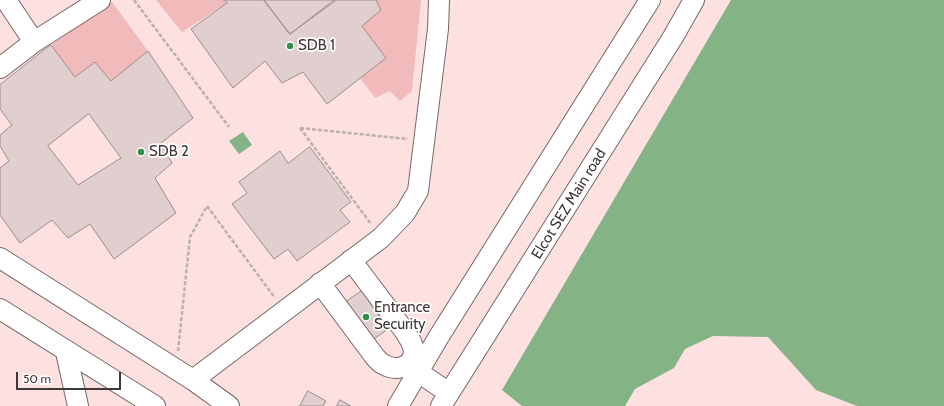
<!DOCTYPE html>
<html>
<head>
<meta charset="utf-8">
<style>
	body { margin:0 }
	#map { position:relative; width:944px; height:406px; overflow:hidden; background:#fdf2f2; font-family:Cabin,sans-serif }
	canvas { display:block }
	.scale { position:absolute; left:16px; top:372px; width:105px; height:18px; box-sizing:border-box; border:2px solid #3f3838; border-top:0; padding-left:5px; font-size:12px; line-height:14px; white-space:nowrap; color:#3f3838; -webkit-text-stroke:3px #fff; paint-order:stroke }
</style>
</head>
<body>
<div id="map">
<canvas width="944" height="406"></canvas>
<div class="scale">50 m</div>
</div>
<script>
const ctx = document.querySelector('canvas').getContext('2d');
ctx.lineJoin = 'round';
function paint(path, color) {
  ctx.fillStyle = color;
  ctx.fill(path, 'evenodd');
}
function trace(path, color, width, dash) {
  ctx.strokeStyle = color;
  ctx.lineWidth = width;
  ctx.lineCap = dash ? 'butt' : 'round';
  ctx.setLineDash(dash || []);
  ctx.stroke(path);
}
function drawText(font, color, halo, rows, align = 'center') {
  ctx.font = font + ' Cabin,sans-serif';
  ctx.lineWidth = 3.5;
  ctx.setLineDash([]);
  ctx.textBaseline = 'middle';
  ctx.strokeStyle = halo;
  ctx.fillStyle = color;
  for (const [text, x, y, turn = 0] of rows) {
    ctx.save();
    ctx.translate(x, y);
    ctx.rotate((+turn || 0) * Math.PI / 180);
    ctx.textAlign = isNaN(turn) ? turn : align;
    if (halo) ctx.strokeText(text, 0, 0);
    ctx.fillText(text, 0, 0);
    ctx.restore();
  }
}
const built = new Path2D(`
	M0,0H944V406H0Z`);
const green = new Path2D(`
	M156,0H224L227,3L182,32Z
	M376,0H421L412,91L400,101L390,91L375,98L360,78L385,58L362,26Z
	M112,2L148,51L111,81L95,62L75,77L51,45Z`);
const water = new Path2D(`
	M731,0H944V406H857L816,390L768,337L713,336L685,349L674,368L635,389L625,406H522L502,390Z
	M243,132L252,145L239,154L229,141Z`);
const building = new Path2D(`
	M224,0H264L290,34L334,0H376L381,10L362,26L386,58L327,104L303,72L282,83L265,61L233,88L191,29L227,3Z
	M264,0H334L335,1L290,34Z
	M51,45L75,77L95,62L111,81L148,51L193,118L161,143L172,163L155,178L176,213L114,259L90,224L68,238L52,220L20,243L0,215V168L9,161L0,146V135L12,125L0,109V85ZM89,114L121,158L78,185L48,146Z
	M310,147L351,202L340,210L350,222L297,261L288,249L274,259L232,204L247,193L239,182L280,151L288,163Z
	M362,291L388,329L371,341L343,304Z
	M308,391L326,401L323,406H300Z
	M340,400L351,406H337Z`);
const path = new Path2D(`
	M134,0L229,127
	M300,128L371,224
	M300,128L408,139
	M178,351L190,237L207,206L275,298`);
const minor = new Path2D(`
	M34,42L100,0
	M0,68L34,42L6,0
	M0,258L193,380
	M320,283L375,357C378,360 381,364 385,365C399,373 418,364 413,347C412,342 408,337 406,333L351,260
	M0,309L155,406
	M66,352L78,406
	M408,365L449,393
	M229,406L193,380L381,238L405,213L418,191L438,29L439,0
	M398,406L438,338L650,0
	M441,406L673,37L694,0`);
const markers = [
	[290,46,4,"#349042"],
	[141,152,4,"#349042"],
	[366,317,4,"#349042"]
];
const poiNames = [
	["SDB 1",298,46],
	["SDB 2",149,152],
	["Entrance",374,308],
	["Security",374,325]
];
const streetNames = [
	["Elcot SEZ Main road",569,204,-58]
];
paint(built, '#fde1e1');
paint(green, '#f1babb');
paint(water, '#84b386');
paint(building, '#e1cecf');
trace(building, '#9e8d8d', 1);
trace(minor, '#776767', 22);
trace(path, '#bab0b0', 2.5, [4, 2]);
trace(minor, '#fff', 20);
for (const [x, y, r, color] of markers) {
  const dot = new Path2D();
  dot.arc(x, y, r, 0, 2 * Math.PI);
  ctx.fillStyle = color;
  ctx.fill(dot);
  trace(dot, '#fff', 1.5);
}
drawText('15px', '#3f3838', '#fff', poiNames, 'left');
drawText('15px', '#3f3838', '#fff', streetNames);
</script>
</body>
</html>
